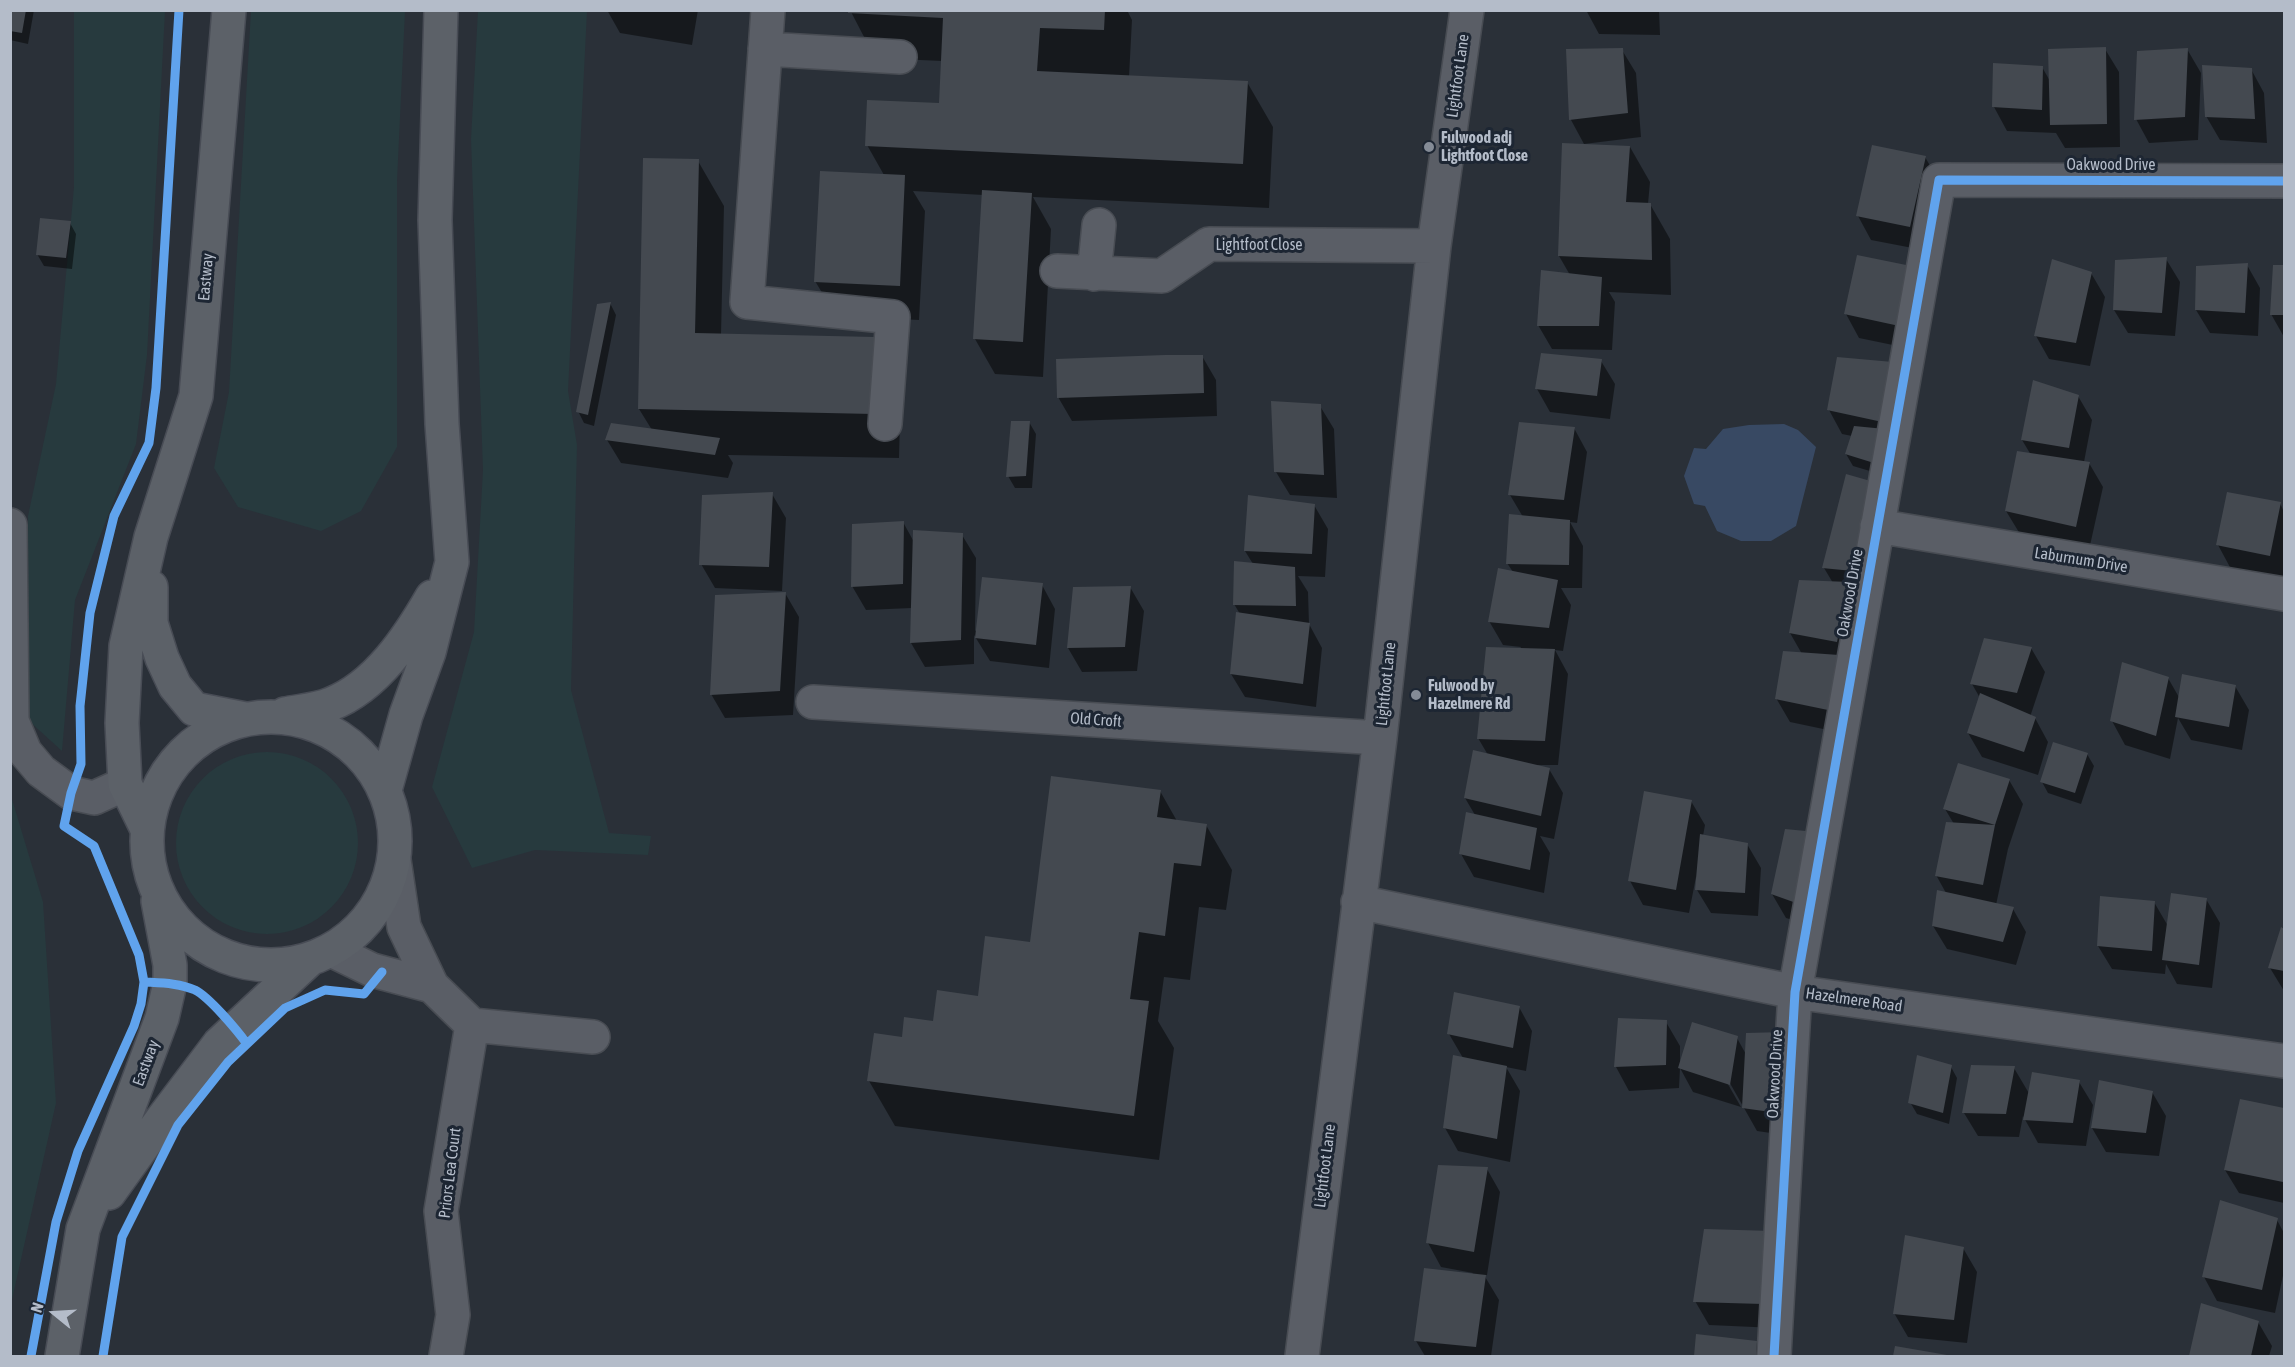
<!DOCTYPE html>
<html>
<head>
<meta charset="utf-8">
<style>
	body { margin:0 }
	#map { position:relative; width:2295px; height:1367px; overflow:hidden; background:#2a3038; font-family:"Asap Condensed",sans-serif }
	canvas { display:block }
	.frame { position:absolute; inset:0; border:12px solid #b4bcc9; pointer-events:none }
	.north { position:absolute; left:24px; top:1283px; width:60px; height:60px; -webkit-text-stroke:4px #1d2633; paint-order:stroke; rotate:288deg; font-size:16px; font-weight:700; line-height:24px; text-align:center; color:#b4bcc9 }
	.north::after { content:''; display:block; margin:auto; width:21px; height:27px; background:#b4bcc9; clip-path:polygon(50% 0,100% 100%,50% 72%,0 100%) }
</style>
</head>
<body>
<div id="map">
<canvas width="2295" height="1367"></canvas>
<div class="frame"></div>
<div class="north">N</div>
</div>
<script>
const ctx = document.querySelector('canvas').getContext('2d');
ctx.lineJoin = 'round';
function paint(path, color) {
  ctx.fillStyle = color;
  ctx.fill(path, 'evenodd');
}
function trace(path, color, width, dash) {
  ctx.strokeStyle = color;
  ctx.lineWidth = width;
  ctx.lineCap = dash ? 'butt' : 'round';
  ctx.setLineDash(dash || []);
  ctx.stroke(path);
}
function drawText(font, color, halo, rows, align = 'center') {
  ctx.font = font + ' "Asap Condensed",sans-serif';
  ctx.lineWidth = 6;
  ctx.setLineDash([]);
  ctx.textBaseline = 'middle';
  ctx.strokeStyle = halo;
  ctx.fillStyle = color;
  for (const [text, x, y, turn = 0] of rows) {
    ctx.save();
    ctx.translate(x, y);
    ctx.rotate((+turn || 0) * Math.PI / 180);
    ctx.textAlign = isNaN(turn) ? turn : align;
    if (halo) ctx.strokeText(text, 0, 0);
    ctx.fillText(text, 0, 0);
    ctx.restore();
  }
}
const green = new Path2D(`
	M74,11H165L147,355L136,444L75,600L62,751L29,721L28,516L56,384L74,187Z
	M251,11H405L397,181V447L361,511L321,531L238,507L214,468L229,392Z
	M478,11H587L568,391L577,445L571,690L609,833L651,836L648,855L535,850L472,868L432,787L474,632L483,470L471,139Z
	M176 843a91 91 0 1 1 182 0a91 91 0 1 1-182 0Z
	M11,796L43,902L56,1103L11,1304Z`);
const water = new Path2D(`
	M1784,424L1798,430L1816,447L1796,526L1771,541H1741L1717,531L1705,506L1694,504L1684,476L1694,448L1706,449L1723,429L1749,425Z`);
const shadow = new Path2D(`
	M10,10H34L28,44L10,40Z
	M607,10H698L692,45L620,33Z
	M850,10H1127L1132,20L1129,77L1247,82L1273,127L1269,208L1033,197L1051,229L1043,377L995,374L975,339L983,195L913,191L925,211L919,320L836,316L815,281L884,175L867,145L940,105L942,61L875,58Z
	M1586,10H1659L1660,35L1599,34Z
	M2105,49L2119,72L2120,147L2065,148L2056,133L2007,131L1994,107L2042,67L2050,81Z
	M2187,49L2201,73L2198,140L2149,143L2136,119Z
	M1622,50L1636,73L1641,137L1584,144L1571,120L1568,51Z
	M2251,69L2264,93L2267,143L2220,140L2206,116Z
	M1630,147L1650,182L1648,204H1650L1670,239L1671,295L1609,292L1615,302L1612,350L1552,349L1538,325L1570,275L1559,256Z
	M1925,157L1939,181L1923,250L1871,240L1858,216Z
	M698,161L724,206L721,335L901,383L899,458L728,455L733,463L728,478L621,463L607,440L652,430L639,409Z
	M70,223L76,234L72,269L44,266L37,254Z
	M2166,259L2180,282L2175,336L2128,333L2114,310Z
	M2247,265L2260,288L2258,336L2210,333L2196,310Z
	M2274,266H2284V337L2271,314Z
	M1915,268L1917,350L1859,338L1846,314Z
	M2091,273L2105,297L2090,366L2049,359L2036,336Z
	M610,303L616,315L594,426L584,423L578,411Z
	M1202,356L1216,380L1217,416L1072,421L1058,397Z
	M1601,361L1615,384L1610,419L1550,412L1537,389Z
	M1892,363L1880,474L1853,466L1846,454L1852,436L1842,434L1829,410Z
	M2078,396L2092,420L2084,462L2089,463L2103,487L2089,550L2020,534L2006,511L2031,455L2022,440Z
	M1320,406L1334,429L1337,498L1290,495L1276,472Z
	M1029,422L1036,434L1032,488H1015L1008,476Z
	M1574,428L1587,452L1577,523L1570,522L1583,546L1582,588H1561L1571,605L1563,651L1555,650L1568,674L1558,765H1531L1549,769L1563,793L1554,839L1540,836L1550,853L1544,893L1474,877L1461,854L1475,815L1465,798L1488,755L1478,738L1520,649L1521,647L1503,645L1489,621L1513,572L1507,563L1523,517L1510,495Z
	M1873,484L1842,733L1790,722L1776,698L1802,654L1790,633L1833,583L1824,568Z
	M772,494L786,518L782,591L715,588L701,564Z
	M2280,503L2284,512L2283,579L2231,569L2218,545Z
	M1314,505L1328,529L1325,577L1298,576L1308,592L1309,624L1322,648L1316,707L1245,697L1231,674L1240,614L1234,604L1253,564L1245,551Z
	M903,522L914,542L962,535L976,558L975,631L1042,585L1055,609L1049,668L990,661L974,635V664L925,667L911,643L912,608L866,610L852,586Z
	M1130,587L1144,611L1137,671L1082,672L1068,648L1075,588Z
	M785,593L799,617L793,715L725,718L711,694Z
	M2031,648L2045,672L2030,717L2035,718L2048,742L2038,775L1982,757L1968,733L1980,698L1972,684Z
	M2168,678L2180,699L2235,686L2249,710L2242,750L2191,740L2178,718L2170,759L2125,745L2112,721Z
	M2087,754L2094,766L2081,804L2048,793L2042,782Z
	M2009,780L2023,804L2008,849L1996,905L2013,909L2026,932L2016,965L1947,949L1933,926L1946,893L1936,875L1954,824L1945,809Z
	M1160,791L1177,821L1206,825L1232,870L1226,910L1199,907L1190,980L1164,977L1158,1021L1174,1048L1159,1160L895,1126L869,1081L903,1038L979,997L1031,943Z
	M1691,801L1705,825L1703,836L1747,844L1761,868L1758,916L1711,913L1697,890L1698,878L1696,877L1689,913L1643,905L1630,881Z
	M1815,833L1813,926L1786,918L1772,894Z
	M2206,899L2220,923L2212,988L2177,984L2166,964L2165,974L2112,969L2098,946L2154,902L2168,926Z
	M2282,929L2284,930V991L2270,968Z
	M1519,1007L1532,1031L1526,1071L1506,1067L1520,1091L1510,1162L1458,1151L1445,1128L1463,1058L1449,1034Z
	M1619,1019L1666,1022L1680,1046V1065L1737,1038L1791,1136L1757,1131L1727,1078L1725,1079L1741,1107L1693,1092L1680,1068L1679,1088L1629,1091L1616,1067Z
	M1951,1067L1957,1078L1949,1124L1917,1114L1910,1102Z
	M2014,1068L2030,1095L2079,1082L2093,1105L2086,1146L2038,1143L2023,1116L2019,1137L1978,1136L1964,1113Z
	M2152,1092L2166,1116L2159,1156L2106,1152L2092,1128Z
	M2241,1100L2284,1109V1203L2239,1193L2225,1170Z
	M1487,1169L1500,1192L1487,1275H1484L1499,1300L1491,1356H1425L1416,1341L1473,1273L1441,1267L1428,1243Z
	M2277,1220L2284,1233V1271L2275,1313L2217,1301L2204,1277Z
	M1771,1233L1776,1328L1709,1325L1695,1301Z
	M1963,1248L1977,1272L1967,1343L1908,1337L1894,1313Z
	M2202,1304L2258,1322L2272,1346L2269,1356H2190Z
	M1697,1336L1756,1342L1765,1356H1695Z
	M1896,1348L1942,1356H1943H1895Z`);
const building = new Path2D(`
	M10,10H26L22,33L10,31Z
	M848,10H1105L1104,30L1040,28L1037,71L1248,81L1243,164L865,146L867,100L939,103L943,18L848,13Z
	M2106,47L2107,124L2050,125L2048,49Z
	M1623,48L1628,113L1569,120L1566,49Z
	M2188,48L2185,117L2134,120L2137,51Z
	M1993,63L2043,66L2042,110L1992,107Z
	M2202,65L2252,68L2255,119L2205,117Z
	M1562,143L1630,146L1626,202L1651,203L1652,260L1558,256Z
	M1872,145L1926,156L1910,227L1856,216Z
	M643,158L699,159L695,333L875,337L874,414L638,409Z
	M820,171L905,175L900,286L814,282Z
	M982,190L1032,193L1023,342L973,339Z
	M40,218L71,221L66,258L36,255Z
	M1857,255L1916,267L1904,327L1844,314Z
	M2167,257L2162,313L2113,310L2115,260Z
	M2052,259L2092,272L2076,343L2034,336Z
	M2248,263L2245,313L2195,310L2196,266Z
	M2273,265H2284V315H2270Z
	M1541,270L1602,277L1599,326H1537Z
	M611,302L588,415L576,412L597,304Z
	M1541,353L1602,359L1597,396L1535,389Z
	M1165,355H1203L1204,393L1057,398L1056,359Z
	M1837,357L1893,362L1887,423L1827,410Z
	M2033,380L2079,395L2069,448L2021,440Z
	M1271,401L1321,404L1324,475L1274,472Z
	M1011,421H1030L1026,476L1006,477Z
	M1519,422L1575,427L1564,500L1508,495Z
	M611,423L720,438L715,455L605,440Z
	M1854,426L1885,429L1874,463L1845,454Z
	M2017,451L2090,462L2076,527L2005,511Z
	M1846,474L1874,482L1853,571L1822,568Z
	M773,492L769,567L699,565L702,495Z
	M2227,492L2281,502L2270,556L2216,545Z
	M1248,495L1315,504L1312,554L1244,551Z
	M1509,514L1570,520L1569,565L1506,564Z
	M904,521L903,584L851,587L852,524Z
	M913,530L963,533L961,640L910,643Z
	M1234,561L1295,567L1296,606L1233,605Z
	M1498,568L1558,580L1549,628L1488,622Z
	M982,577L1043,583L1036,645L975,638Z
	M1799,580L1849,582L1837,642L1789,633Z
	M1131,586L1125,647L1067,648L1073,587Z
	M786,592L780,691L710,695L715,595Z
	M1236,612L1310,623L1303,684L1230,674Z
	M1984,638L2032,647L2017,693L1970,684Z
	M1486,647L1555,649L1545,741L1477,739Z
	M1783,651L1839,655L1828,710L1775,699Z
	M2122,662L2169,677L2156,736L2110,721Z
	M2182,674L2236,685L2229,727L2175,717Z
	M1980,693L2036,717L2024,752L1967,733Z
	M2053,742L2088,753L2075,793L2040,782Z
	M1473,750L1550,768L1541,816L1464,798Z
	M1958,763L2010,779L1995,825L1943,809Z
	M1051,776L1161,790L1157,817L1207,824L1201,866L1174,863L1165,936L1139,932L1130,999L1149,1001L1134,1116L867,1081L874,1033L902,1037L904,1017L933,1021L937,990L978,996L985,936L1030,942Z
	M1644,791L1692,800L1676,890L1628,881Z
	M1466,812L1537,828L1530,870L1459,854Z
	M1946,822L1995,825L1983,885L1935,876Z
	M1785,829L1816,832L1799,904L1771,894Z
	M1700,834L1748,843L1745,893L1695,890Z
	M1937,890L2014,907L2003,942L1932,926Z
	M2171,893L2207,898L2199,965L2162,960Z
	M2100,896L2155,901L2152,951L2097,946Z
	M2281,927L2284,929V971L2268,968Z
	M1454,992L1520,1006L1513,1048L1447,1034Z
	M1618,1018L1667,1020L1666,1065L1614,1067Z
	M1692,1022L1738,1036L1730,1085L1678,1068Z
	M1785,1032L1778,1113L1742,1108L1746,1033Z
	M1453,1055L1507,1066L1497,1139L1443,1128Z
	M1917,1055L1952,1065L1943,1113L1908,1103Z
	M1971,1065L2015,1066L2006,1114L1962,1113Z
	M2032,1072L2080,1080L2073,1123L2023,1120Z
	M2099,1080L2153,1091L2146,1133L2091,1128Z
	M2240,1099L2284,1108L2283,1182L2224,1170Z
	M1438,1165L1488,1167L1474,1252L1426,1243Z
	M2220,1200L2278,1218L2262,1290L2202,1277Z
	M1704,1229L1772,1231L1763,1304L1693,1302Z
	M1905,1235L1964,1247L1954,1320L1893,1314Z
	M1424,1268L1486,1275L1476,1347L1414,1341Z
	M2201,1303L2259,1321L2251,1356H2189Z
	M1696,1334L1757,1341L1756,1356H1694Z
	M1895,1346L1947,1355V1356H1893Z`);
const minor = new Path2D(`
	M768,10L747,302L893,317L885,424
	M765,49L900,57
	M1057,271L1162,276L1209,244L1434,246
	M1094,274L1099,225
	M10,525L12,721L25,752L41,771L71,793L94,798L125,784
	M1877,526L2284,594
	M813,702L1380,738
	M394,860L404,927L432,986L472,1025L593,1037
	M1358,902L1795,992L2284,1061
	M331,950L372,970L432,986
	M446,1356L453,1315L441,1211L472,1025
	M1302,1356L1380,738L1434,246L1467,10
	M1774,1356L1795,992L1939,180L2284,181`);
const major = new Path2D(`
	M151,587V623L162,658L175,686L194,709L245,719
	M285,714C300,711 317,710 331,704C377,686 409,637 432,597
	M147 841a124 124 0 1 1 248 0a124 124 0 1 1-248 0Z
	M385,790L406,715L429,652L452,562L442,424L435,220L441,10
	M147,829L125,784L122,723L126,646L151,537L196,396L229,10
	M109,1193L163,1118L219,1044L310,959
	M62,1356L83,1229L162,1018L170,983V965L158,901`);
const cycleway = new Path2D(`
	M144,982C161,983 179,983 195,990C209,997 237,1030 247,1044
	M31,1356L56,1222L78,1151L134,1026L141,1004L144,982L139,955L94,846L64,826L71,793L81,764L80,706L90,613L114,516L149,443L156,388L179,10
	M103,1356L122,1237L178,1125L228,1062L285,1008L325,990L364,994L382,972
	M1774,1356L1795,992L1939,180L2284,181`);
const markers = [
	[1429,147,6,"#848b96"],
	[1416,695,6,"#848b96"]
];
const streetNames = [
	["Lightfoot Lane",1458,76,-82],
	["Oakwood Drive",2111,165],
	["Lightfoot Close",1259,245],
	["Eastway",206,277,-85],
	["Laburnum Drive",2081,560,9],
	["Oakwood Drive",1850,593,-80],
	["Lightfoot Lane",1386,684,-84],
	["Old Croft",1096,720,4],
	["Hazelmere Road",1854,1000,8],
	["Eastway",146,1063,-70],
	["Oakwood Drive",1775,1074,-87],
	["Lightfoot Lane",1325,1166,-83],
	["Priors Lea Court",450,1173,-83]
];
const poiNames = [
	["Fulwood adj",1441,138],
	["Lightfoot Close",1441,156],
	["Fulwood by",1428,686],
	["Hazelmere Rd",1428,704]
];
paint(green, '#273a3e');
paint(water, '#384963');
paint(shadow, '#0007');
paint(building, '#444950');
trace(minor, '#484c53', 36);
trace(major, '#484c55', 36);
trace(minor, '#5a5e66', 33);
trace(major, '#5c6168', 33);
trace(cycleway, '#60a3ed', 9);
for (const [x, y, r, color] of markers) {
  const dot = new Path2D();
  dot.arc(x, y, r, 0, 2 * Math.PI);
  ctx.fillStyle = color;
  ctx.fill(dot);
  trace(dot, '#1d2633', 2);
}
drawText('16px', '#b4bcc9', '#1d2633', streetNames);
drawText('bold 16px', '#b4bcc9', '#1d2633', poiNames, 'left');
</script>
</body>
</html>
